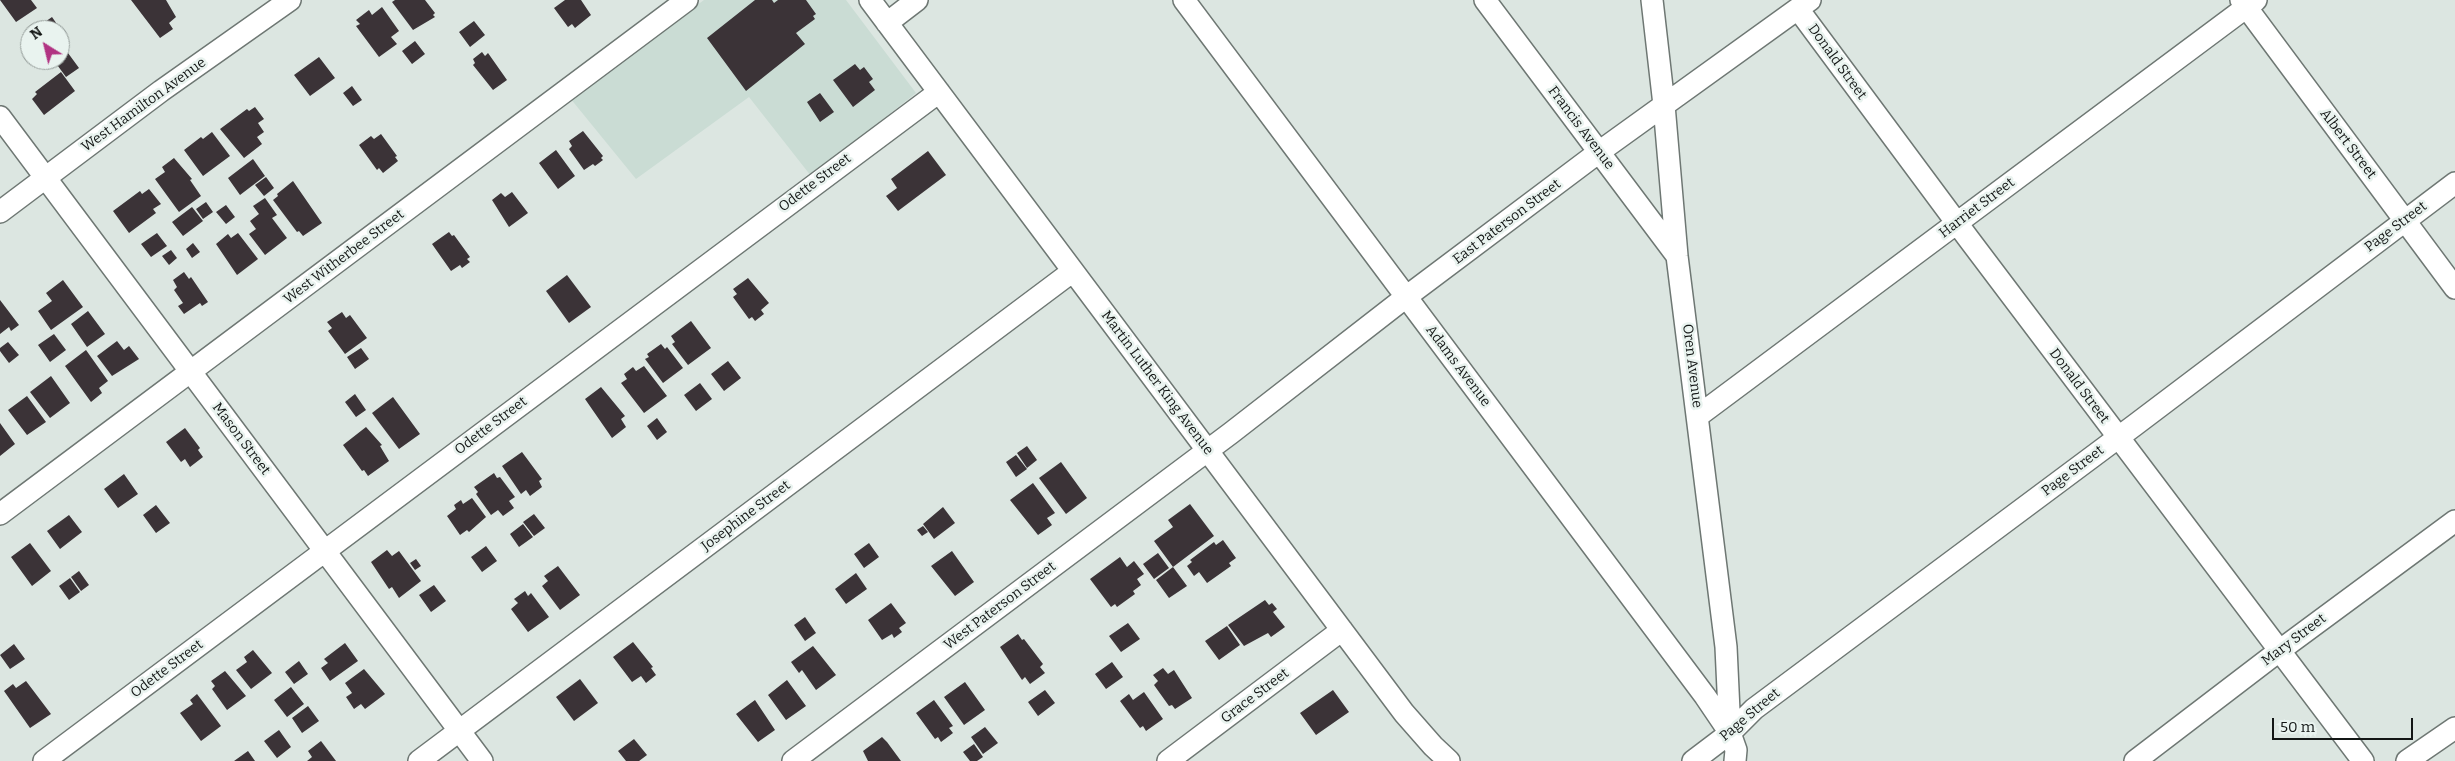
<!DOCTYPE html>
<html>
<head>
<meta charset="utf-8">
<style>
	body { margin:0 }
	#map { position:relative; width:2455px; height:761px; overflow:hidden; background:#dce6e1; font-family:Bitter,serif }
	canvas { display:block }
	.north { position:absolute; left:20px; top:20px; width:50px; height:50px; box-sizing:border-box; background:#e9f3ef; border:1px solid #939b98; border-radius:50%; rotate:324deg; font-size:14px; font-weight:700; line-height:20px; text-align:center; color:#131615 }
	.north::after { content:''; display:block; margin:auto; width:18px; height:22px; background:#b13382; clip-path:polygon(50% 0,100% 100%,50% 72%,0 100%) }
	.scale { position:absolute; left:2272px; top:718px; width:141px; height:22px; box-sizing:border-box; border:2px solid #131615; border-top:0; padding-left:6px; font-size:15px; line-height:18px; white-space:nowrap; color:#131615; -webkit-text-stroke:4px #e9f3ef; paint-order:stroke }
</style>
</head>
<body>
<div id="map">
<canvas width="2455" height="761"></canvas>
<div class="north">N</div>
<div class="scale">50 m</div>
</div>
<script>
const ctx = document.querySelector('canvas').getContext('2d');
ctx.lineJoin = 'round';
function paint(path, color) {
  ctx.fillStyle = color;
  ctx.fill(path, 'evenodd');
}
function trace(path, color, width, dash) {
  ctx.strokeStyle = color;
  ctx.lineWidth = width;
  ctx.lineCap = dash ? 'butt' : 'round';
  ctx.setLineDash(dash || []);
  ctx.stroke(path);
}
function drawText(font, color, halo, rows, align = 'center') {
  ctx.font = font + ' Bitter,serif';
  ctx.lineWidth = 5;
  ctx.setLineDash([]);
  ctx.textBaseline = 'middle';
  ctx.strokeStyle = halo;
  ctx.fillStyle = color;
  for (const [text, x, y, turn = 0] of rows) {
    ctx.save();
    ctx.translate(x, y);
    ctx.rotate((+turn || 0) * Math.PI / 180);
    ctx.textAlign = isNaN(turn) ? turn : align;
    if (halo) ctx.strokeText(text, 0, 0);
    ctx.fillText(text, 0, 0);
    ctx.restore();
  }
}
const built = new Path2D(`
	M704,0H846L916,93L811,176L749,97L636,179L570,98Z`);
const building = new Path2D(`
	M0,0H31L37,8L16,22Z
	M131,0H166L176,17L169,23L173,29L160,38Z
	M395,0H425L435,13L433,15L435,17L413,30L392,2Z
	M565,0H581L591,15L575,28L572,24L568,27L554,8Z
	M755,0H772L774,3L778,0H806L816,14L813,16L815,19L796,33L805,44L746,91L707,38Z
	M382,7L399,31L391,37L397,44L379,57L356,26L360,24L356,20L369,10L372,15Z
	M52,17L61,30H47L42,24Z
	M474,21L485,35L470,47L459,32Z
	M415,41L425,54L412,64L402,51Z
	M482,52L485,56L488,53L507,80L493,90L473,65L475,63L473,59Z
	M68,53L79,68L66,77L55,62Z
	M319,57L335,78L310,96L294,75Z
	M855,64L860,70L864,67L873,79L869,82L875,90L853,107L833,80Z
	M61,72L75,91L44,115L32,99L37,94L35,92Z
	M352,86L362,100L353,106L343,93Z
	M820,93L834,112L820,122L807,102Z
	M255,107L264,119L258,123L264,132L257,137L262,144L244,158L220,129L247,109L249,111Z
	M583,131L603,156L601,158L603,160L595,166L593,164L584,170L569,149L572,146L569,141Z
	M212,132L230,156L203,176L184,150L201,137L203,139Z
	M381,134L397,156L395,157L398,161L383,173L379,168L377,170L359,145L371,136L374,139Z
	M556,150L575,176L558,189L539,163Z
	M928,151L946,175L898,211L886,196L897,188L891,179Z
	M174,158L192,179L190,180L201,196L179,212L155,179L165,172L162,167Z
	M253,159L265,176L240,195L228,178Z
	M266,177L274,188L264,196L255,185Z
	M293,181L322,223L303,236L299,231L297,232L273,200L278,196L277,194Z
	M149,189L161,204L153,209L156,213L129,233L113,211L140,191L142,194Z
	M512,192L528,213L509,227L492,200L501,193L505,197Z
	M265,198L277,215L272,218L287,238L265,255L249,234L256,229L250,221L259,214L253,206Z
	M206,202L213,212L203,219L196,209Z
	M226,205L235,217L226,224L216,212Z
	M192,207L203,221L183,236L172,222Z
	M449,232L452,236L454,235L470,257L467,259L470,262L462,268L460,265L451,271L432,244Z
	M157,233L167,246L151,257L141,244Z
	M238,233L258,259L237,275L216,244L228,234L231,238Z
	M193,243L200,252L192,258L186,249Z
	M171,250L177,258L169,265L162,256Z
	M184,272L189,279L191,277L208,302L202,306L200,303L184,314L178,306L183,303L174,290L177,287L173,280Z
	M567,275L591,307L569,323L546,291Z
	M748,278L769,303L761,310L764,314L755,321L752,317L749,319L733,297L737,294L733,289Z
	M63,280L83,307L51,330L38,311L52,301L46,293Z
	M0,300L19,325L11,331L9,327L0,334Z
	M88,311L105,334L87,347L71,324Z
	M342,312L346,318L350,315L367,338L345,354L328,331L332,328L327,322Z
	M691,321L711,348L688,365L672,344L675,342L671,336Z
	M54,334L66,350L50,362L38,345Z
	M117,341L124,350L129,346L139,359L112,376L97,356Z
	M8,342L19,355L9,363L0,351V348Z
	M661,344L665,349L667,347L683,368L663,383L645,359L649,357L647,354Z
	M361,348L369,359L355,369L347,357Z
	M86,350L108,381L99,388L102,393L91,402L65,366Z
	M728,361L741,378L724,391L711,374Z
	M644,366L667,396L644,413L621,383L627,379L624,374L633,367L636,371Z
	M51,376L70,403L50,418L30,392Z
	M700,383L712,399L696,411L684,395Z
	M601,387L625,416L621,419L626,427L612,438L585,399Z
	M355,394L366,410L356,417L345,402Z
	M27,396L46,422L27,435L8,410Z
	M393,397L420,434L399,449L372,413Z
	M657,418L667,432L657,440L647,426Z
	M0,423L15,444L0,456Z
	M366,427L382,445L380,446L389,461L368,476L364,470L362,471L343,445Z
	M185,428L200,448L198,450L203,457L190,467L185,459L181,462L166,442Z
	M1027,446L1037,460L1027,468L1017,453Z
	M522,452L542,479L539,481L542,487L530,496L526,490L521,494L502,466Z
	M1016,455L1027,469L1016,477L1006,462Z
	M1061,462L1087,498L1066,514L1039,478Z
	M494,473L497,478L500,477L515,497L509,501L514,508L503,516L498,510L491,515L476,494L478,492L474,487Z
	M124,474L138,494L118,508L104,489Z
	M1033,483L1055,513L1047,518L1052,525L1038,535L1010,500Z
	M472,498L486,517L469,532L467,530L460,535L447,516L456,509L454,505L461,500L463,504Z
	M1190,504L1214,536L1173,567L1154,541L1173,527L1168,520Z
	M156,505L170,523L156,533L143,515Z
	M943,507L955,523L934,539L923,524Z
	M534,514L545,528L534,536L523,522Z
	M69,515L82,532L60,549L47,531Z
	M523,524L533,537L519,547L510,534Z
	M923,526L928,532L922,536L917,530Z
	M1223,540L1236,558L1229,563L1231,566L1207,583L1199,572L1194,576L1187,566L1192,562L1190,560L1214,542L1216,545Z
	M30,543L51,571L32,586L11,557Z
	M869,543L879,557L864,568L854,554Z
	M486,546L497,561L482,572L471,557Z
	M387,550L392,556L399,551L421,581L399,598L392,587L389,589L371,562Z
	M952,551L974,582L955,596L931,566Z
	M1158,553L1169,568L1154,579L1143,564Z
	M1120,557L1127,567L1134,561L1144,574L1137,579L1141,585L1133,591L1135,594L1117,607L1115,604L1111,607L1090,579Z
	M416,559L421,566L415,570L410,563Z
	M558,566L580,595L560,610L542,586L548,581L544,576Z
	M1173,567L1187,586L1169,598L1156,580Z
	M79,571L89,585L81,591L71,577Z
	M856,573L867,589L846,604L835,589Z
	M70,578L80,592L69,600L59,586Z
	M434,585L446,601L431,612L419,595Z
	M525,591L528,596L531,593L549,617L528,632L511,609L518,603L514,599Z
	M1265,600L1269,605L1272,603L1277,609L1273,612L1285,627L1271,637L1268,633L1244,646L1228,625Z
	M891,603L906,623L899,628L902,632L894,638L892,634L882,640L868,620Z
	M805,617L816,633L805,641L794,625Z
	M1128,623L1140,639L1121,652L1109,636Z
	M1227,626L1240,645L1219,660L1205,641Z
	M1018,634L1022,640L1024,639L1043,664L1040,667L1045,673L1030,684L1025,677L1022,680L1000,647Z
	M633,642L653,667L651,668L656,675L646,683L641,676L632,682L613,657Z
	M345,643L358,661L330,681L321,668L328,663L324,659Z
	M14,644L25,659L10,669L0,655Z
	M813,646L836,675L816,690L802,670L799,673L791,662Z
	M253,650L272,673L251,689L236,670L247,662L244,657Z
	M299,661L308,674L294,684L285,672Z
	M1112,662L1123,677L1106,689L1095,674Z
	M1163,668L1168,674L1174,670L1192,698L1175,709L1172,705L1169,706L1154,685L1158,681L1153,675Z
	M364,669L385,694L365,709L361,704L354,709L346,697L352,693L345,683Z
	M225,671L246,696L227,710L212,689L215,686L211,681Z
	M580,679L598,703L574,721L556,697Z
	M787,680L806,706L786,720L768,695Z
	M26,681L51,714L30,728L4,691L13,684L16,688Z
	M965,682L985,710L964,725L944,697Z
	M291,687L304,704L287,717L274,700Z
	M1045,690L1055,703L1038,716L1028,702Z
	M1333,690L1349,712L1316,735L1300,713Z
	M1144,692L1163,719L1146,731L1143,726L1140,728L1120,701L1129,694L1133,700Z
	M197,694L221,726L201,741L180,713L193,704L190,700Z
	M755,700L775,730L758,742L736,714Z
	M934,700L953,726L949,728L953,733L941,742L938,737L935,739L916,713Z
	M308,706L319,721L302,733L292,718Z
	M985,727L998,743L983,754L971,737Z
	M279,730L291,747L277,758L264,741Z
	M882,737L887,742L901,761H868L863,751Z
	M634,739L647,755L639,761H626L618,751Z
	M321,741L336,761H307L312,757L308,751Z
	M974,744L983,757L977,761H970L963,752Z
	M248,751L255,761H234Z`);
const minor = new Path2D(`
	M870,0L1404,713L1433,746L1449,761
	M1184,0L1705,696L1730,733
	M1485,0L1677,256
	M1652,0L1664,105L1677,256L1726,647L1730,733L1736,750L1735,761
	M2241,0L2455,288
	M1798,9L1968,238L2363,761
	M887,23L917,0
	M0,117L482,761
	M0,212L161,91L290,0
	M1698,416L2256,0
	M0,514L687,0
	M44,761L939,92
	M419,761L1073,271
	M793,761L1231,433L1406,297L1599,152L1810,0
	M1168,761L1342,630
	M1693,761L1730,733L1754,709L2135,425L2455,183
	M2135,761L2279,651L2455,521
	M2407,761L2455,728`);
const streetNames = [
	["Donald Street",1837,62,54],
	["West Hamilton Avenue",144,105,-36],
	["Francis Avenue",1581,128,53],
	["Albert Street",2348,144,53],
	["Odette Street",815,183,-37],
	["Harriet Street",1977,208,-37],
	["East Paterson Street",1507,222,-37],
	["Page Street",2396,227,-37],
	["West Witherbee Street",344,257,-37],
	["Adams Avenue",1458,366,53],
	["Oren Avenue",1692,366,83],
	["Martin Luther King Avenue",1157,383,53],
	["Donald Street",2079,386,53],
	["Odette Street",491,426,-37],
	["Mason Street",241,439,53],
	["Page Street",2073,471,-37],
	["Josephine Street",746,516,-37],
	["West Paterson Street",1000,606,-37],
	["Mary Street",2294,640,-37],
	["Odette Street",167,669,-37],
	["Grace Street",1255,696,-37],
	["Page Street",1750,715,-40]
];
paint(built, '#cadcd4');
paint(building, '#3b3337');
trace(minor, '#6e7773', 24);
trace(minor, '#fff', 21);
drawText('14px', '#131615', '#e9f3ef', streetNames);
</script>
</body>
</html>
